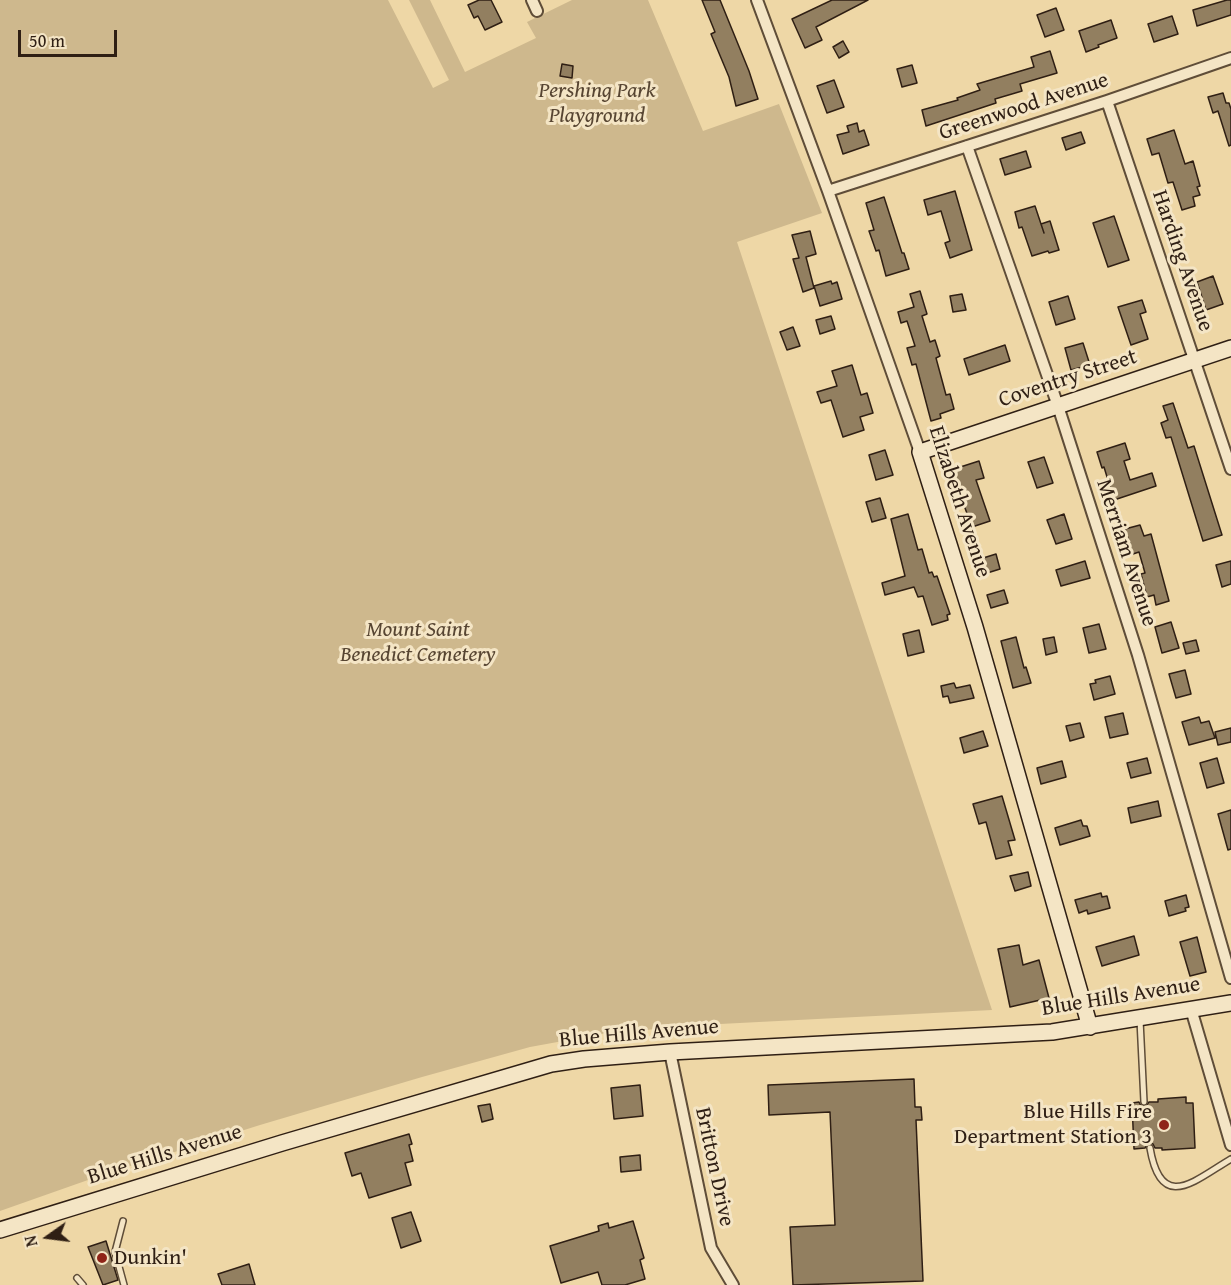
<!DOCTYPE html>
<html>
<head>
<meta charset="utf-8">
<style>
	body { margin:0 }
	#map { position:relative; width:1231px; height:1285px; overflow:hidden; background:#eed7a6; font-family:"Gentium Book Plus",serif }
	canvas { display:block }
	.north { position:absolute; left:18px; top:1207px; width:60px; height:60px; -webkit-text-stroke:4px #f4e5c5; paint-order:stroke; rotate:256deg; font-size:16px; font-weight:700; line-height:24px; text-align:center; color:#2f1f14 }
	.north::after { content:''; display:block; margin:auto; width:21px; height:27px; background:#2f1f14; clip-path:polygon(50% 0,100% 100%,50% 72%,0 100%) }
	.scale { position:absolute; left:18px; top:30px; width:99px; height:27px; box-sizing:border-box; border:3px solid #2f1f14; border-top:0; padding-left:8px; font-size:18px; line-height:21px; white-space:nowrap; color:#2f1f14; -webkit-text-stroke:4px #f4e5c5; paint-order:stroke }
</style>
</head>
<body>
<div id="map">
<canvas width="1231" height="1285"></canvas>
<div class="north">N</div>
<div class="scale">50 m</div>
</div>
<script>
const ctx = document.querySelector('canvas').getContext('2d');
ctx.lineJoin = 'round';
function paint(path, color) {
  ctx.fillStyle = color;
  ctx.fill(path, 'evenodd');
}
function trace(path, color, width, dash) {
  ctx.strokeStyle = color;
  ctx.lineWidth = width;
  ctx.lineCap = dash ? 'butt' : 'round';
  ctx.setLineDash(dash || []);
  ctx.stroke(path);
}
function drawText(font, color, halo, rows, align = 'center') {
  ctx.font = font + ' "Gentium Book Plus",serif';
  ctx.lineWidth = 6;
  ctx.setLineDash([]);
  ctx.textBaseline = 'middle';
  ctx.strokeStyle = halo;
  ctx.fillStyle = color;
  for (const [text, x, y, turn = 0] of rows) {
    ctx.save();
    ctx.translate(x, y);
    ctx.rotate((+turn || 0) * Math.PI / 180);
    ctx.textAlign = isNaN(turn) ? turn : align;
    if (halo) ctx.strokeText(text, 0, 0);
    ctx.fillText(text, 0, 0);
    ctx.restore();
  }
}
const green = new Path2D(`
	M0,0H388L433,88L449,80L409,0H430L465,72L536,38L527,22L572,0H648L703,131L779,104L822,213L737,242L992,1010L720,1024L607,1033L530,1047L422,1077L260,1125L105,1174L0,1211Z`);
const building = new Path2D(`
	M479,0H491L502,22L485,30L478,16L474,18L468,5Z
	M702,0H720L749,71L758,99L736,106L729,77L711,34L715,32Z
	M832,0H868L816,27L822,40L805,48L792,19Z
	M1227,0H1231V15L1197,26L1193,10Z
	M1056,8L1064,30L1045,37L1037,15Z
	M1172,16L1178,34L1154,42L1148,24Z
	M1111,20L1117,38L1098,45L1099,47L1086,52L1079,31Z
	M843,41L849,52L839,58L833,47Z
	M1050,51L1057,73L1020,84L1022,91L995,99L996,103L926,126L922,110L958,100L957,98L980,90L977,84L1034,67L1031,57Z
	M562,64L573,66L572,78L560,76Z
	M912,65L917,83L902,87L897,69Z
	M834,80L844,107L827,113L817,86Z
	M1223,93L1226,103H1229L1231,109V145L1229,146L1218,111L1213,113L1208,97Z
	M857,123L859,132L864,130L869,145L843,154L837,135L849,132L847,126Z
	M1174,130L1185,164L1193,161L1200,186L1197,187L1200,195L1193,197L1195,206L1182,210L1173,182L1168,183L1159,153L1152,155L1147,139Z
	M1081,132L1085,143L1066,150L1062,138Z
	M1026,151L1031,167L1005,175L1000,159Z
	M955,191L972,250L950,258L945,243L950,241L941,211L928,215L924,200Z
	M884,197L902,253H904L909,269L886,276L879,250L876,251L869,231L874,230L866,203Z
	M1035,206L1044,233L1041,224L1050,221L1059,250L1049,253L1048,251L1032,256L1022,227L1019,228L1015,212Z
	M1114,216L1129,260L1108,267L1093,223Z
	M810,231L816,254L806,257L814,288L803,292L793,259L799,258L792,235Z
	M1213,276L1223,304L1206,310L1197,282Z
	M831,281L832,284L837,282L842,299L820,306L814,286Z
	M920,291L927,314L922,316L930,342L935,340L940,356L936,358L946,395L950,394L954,409L940,414L941,418L931,421L916,364L912,365L907,348L915,346L907,321L901,323L898,312L914,307L910,294Z
	M962,294L966,310L953,312L950,296Z
	M1068,296L1075,319L1056,325L1049,302Z
	M1142,300L1146,312L1140,314L1148,339L1131,345L1118,307Z
	M831,316L835,329L820,334L816,320Z
	M793,327L800,346L787,350L780,332Z
	M1083,343L1090,365L1071,370L1065,348Z
	M1005,345L1010,361L969,375L964,359Z
	M852,365L861,395L867,393L873,413L860,417L864,430L843,437L831,400L821,403L817,392L837,386L832,371Z
	M1173,403L1188,448L1194,446L1222,535L1203,541L1171,437L1166,438L1161,423L1168,420L1163,406Z
	M1125,443L1130,459L1124,461L1130,480L1152,473L1156,486L1114,500L1104,467L1102,468L1097,452Z
	M885,450L893,475L876,480L869,455Z
	M1044,457L1053,483L1037,488L1028,462Z
	M979,461L984,478L976,480L990,521L972,527L951,470Z
	M880,498L886,518L872,522L866,502Z
	M908,514L918,550L922,549L929,573L932,572L934,577L937,576L950,614L947,615L948,620L932,625L923,596L918,597L914,587L885,595L882,583L905,576L891,519Z
	M1064,514L1072,539L1056,544L1047,520Z
	M1140,525L1144,536L1151,534L1169,601L1156,605L1154,595L1147,597L1141,574L1145,573L1139,552L1133,554L1125,529Z
	M996,554L1000,569L984,574L980,559Z
	M1085,561L1090,578L1061,586L1056,570Z
	M1231,561V584L1222,587L1216,565Z
	M1004,590L1008,603L991,608L987,595Z
	M1171,622L1179,648L1162,653L1155,627Z
	M1099,624L1106,649L1089,653L1083,628Z
	M919,630L924,652L908,656L903,634Z
	M1016,637L1024,668L1026,667L1031,683L1013,688L1001,641Z
	M1054,637L1057,652L1046,655L1043,639Z
	M1196,640L1199,651L1186,654L1183,643Z
	M1185,670L1191,694L1176,698L1169,674Z
	M1110,676L1115,694L1094,700L1090,684L1096,683L1095,680Z
	M954,683L956,688L970,685L974,698L950,703L948,696L943,697L941,686Z
	M1123,713L1128,734L1110,738L1105,717Z
	M1199,717L1201,723L1209,721L1215,738L1189,745L1182,722Z
	M1080,723L1084,737L1070,741L1066,726Z
	M1231,728V742L1218,745L1215,732Z
	M983,731L988,746L964,753L960,738Z
	M1147,758L1151,773L1131,778L1127,763Z
	M1217,758L1224,783L1207,788L1200,763Z
	M1062,761L1066,777L1041,784L1037,768Z
	M1002,796L1015,840L1008,841L1012,855L996,859L986,822L979,824L973,804Z
	M1158,801L1161,816L1131,823L1128,808Z
	M1231,810V849L1228,850L1218,814Z
	M1081,820L1083,826H1087L1090,836L1060,845L1055,828Z
	M1028,872L1031,886L1015,891L1010,876Z
	M1101,893L1102,897L1107,896L1110,908L1088,914L1087,910L1079,913L1075,900Z
	M1186,895L1189,907L1185,908L1186,911L1169,916L1165,901Z
	M1134,936L1139,955L1102,966L1096,947Z
	M1197,937L1206,972L1190,976L1180,942Z
	M1019,945L1023,965L1039,960L1049,998L1010,1007L998,949Z
	M914,1079L915,1107H921L922,1120H916L923,1281L793,1285L790,1227L835,1225L830,1112L769,1115L768,1085Z
	M640,1085L643,1116L614,1119L611,1088Z
	M1186,1097V1103H1193L1195,1148L1162,1150V1148H1155L1153,1144L1149,1143L1145,1148L1134,1149L1132,1103L1139,1102L1141,1106L1145,1107L1149,1102H1158V1099Z
	M490,1104L493,1119L482,1122L478,1106Z
	M409,1134L412,1144L409,1145L413,1161L405,1163L411,1185L369,1198L361,1173L352,1176L345,1153Z
	M640,1155L641,1170L621,1172L620,1157Z
	M411,1212L421,1241L401,1248L392,1218Z
	M633,1221L644,1258L640,1260L645,1279L625,1285H602L598,1272L561,1283L550,1246L599,1231L598,1226L608,1223L609,1228Z
	M106,1241L118,1280L103,1285L88,1247Z
	M249,1264L255,1285H222L218,1274Z`);
const lane = new Path2D(`
	M1140,1020L1144,1102
	M1150,1148C1161,1213 1194,1181 1231,1159
	M123,1221L115,1252L124,1285
	M77,1278L83,1285`);
const street = new Path2D(`
	M532,0L537,11
	M757,0L828,191L920,452
	M1107,101L1231,469
	M967,146L1058,406L1138,655L1231,978
	M828,191L1107,101L1231,58
	M1191,1009L1231,1145
	M670,1052L711,1248L733,1285`);
const secondary = new Path2D(`
	M1090,1027L975,627L920,452L1231,348
	M0,1230L282,1143L551,1064L584,1059L670,1052L1052,1032L1231,1003`);
const markers = [
	[1164,1125,6,"#8f2418"],
	[102,1258,6,"#8f2418"]
];
const parkNames = [
	["Pershing Park",597,91],
	["Playground",597,116],
	["Mount Saint",418,630],
	["Benedict Cemetery",418,655]
];
const streetNames = [
	["Greenwood Avenue",1024,107,-18],
	["Harding Avenue",1182,261,71],
	["Coventry Street",1068,379,-18],
	["Elizabeth Avenue",959,502,72],
	["Merriam Avenue",1126,553,72],
	["Blue Hills Avenue",1121,997,-9],
	["Blue Hills Avenue",639,1034,-5],
	["Blue Hills Avenue",165,1155,-17],
	["Britton Drive",714,1167,78]
];
const poiNames = [
	["Blue Hills Fire",1152,1112],
	["Department Station 3",1152,1137],
	["Dunkin'",114,1258,"left"]
];
paint(green, '#ceb88d');
paint(building, '#927f60');
trace(building, '#2f1f14', 1.5);
trace(lane, '#5f4d38', 8);
trace(street, '#5f4d38', 14);
trace(secondary, '#2f1f14', 18);
trace(lane, '#f4e5c5', 5);
trace(street, '#f4e5c5', 10);
trace(secondary, '#f4e5c5', 15);
for (const [x, y, r, color] of markers) {
  const dot = new Path2D();
  dot.arc(x, y, r, 0, 2 * Math.PI);
  ctx.fillStyle = color;
  ctx.fill(dot);
  trace(dot, '#f4e5c5', 2);
}
drawText('italic 22px', '#574532', '#f4e5c5', parkNames);
drawText('22px', '#2f1f14', '#f4e5c5', streetNames);
drawText('22px', '#2f1f14', '#f4e5c5', poiNames, 'right');
</script>
</body>
</html>
